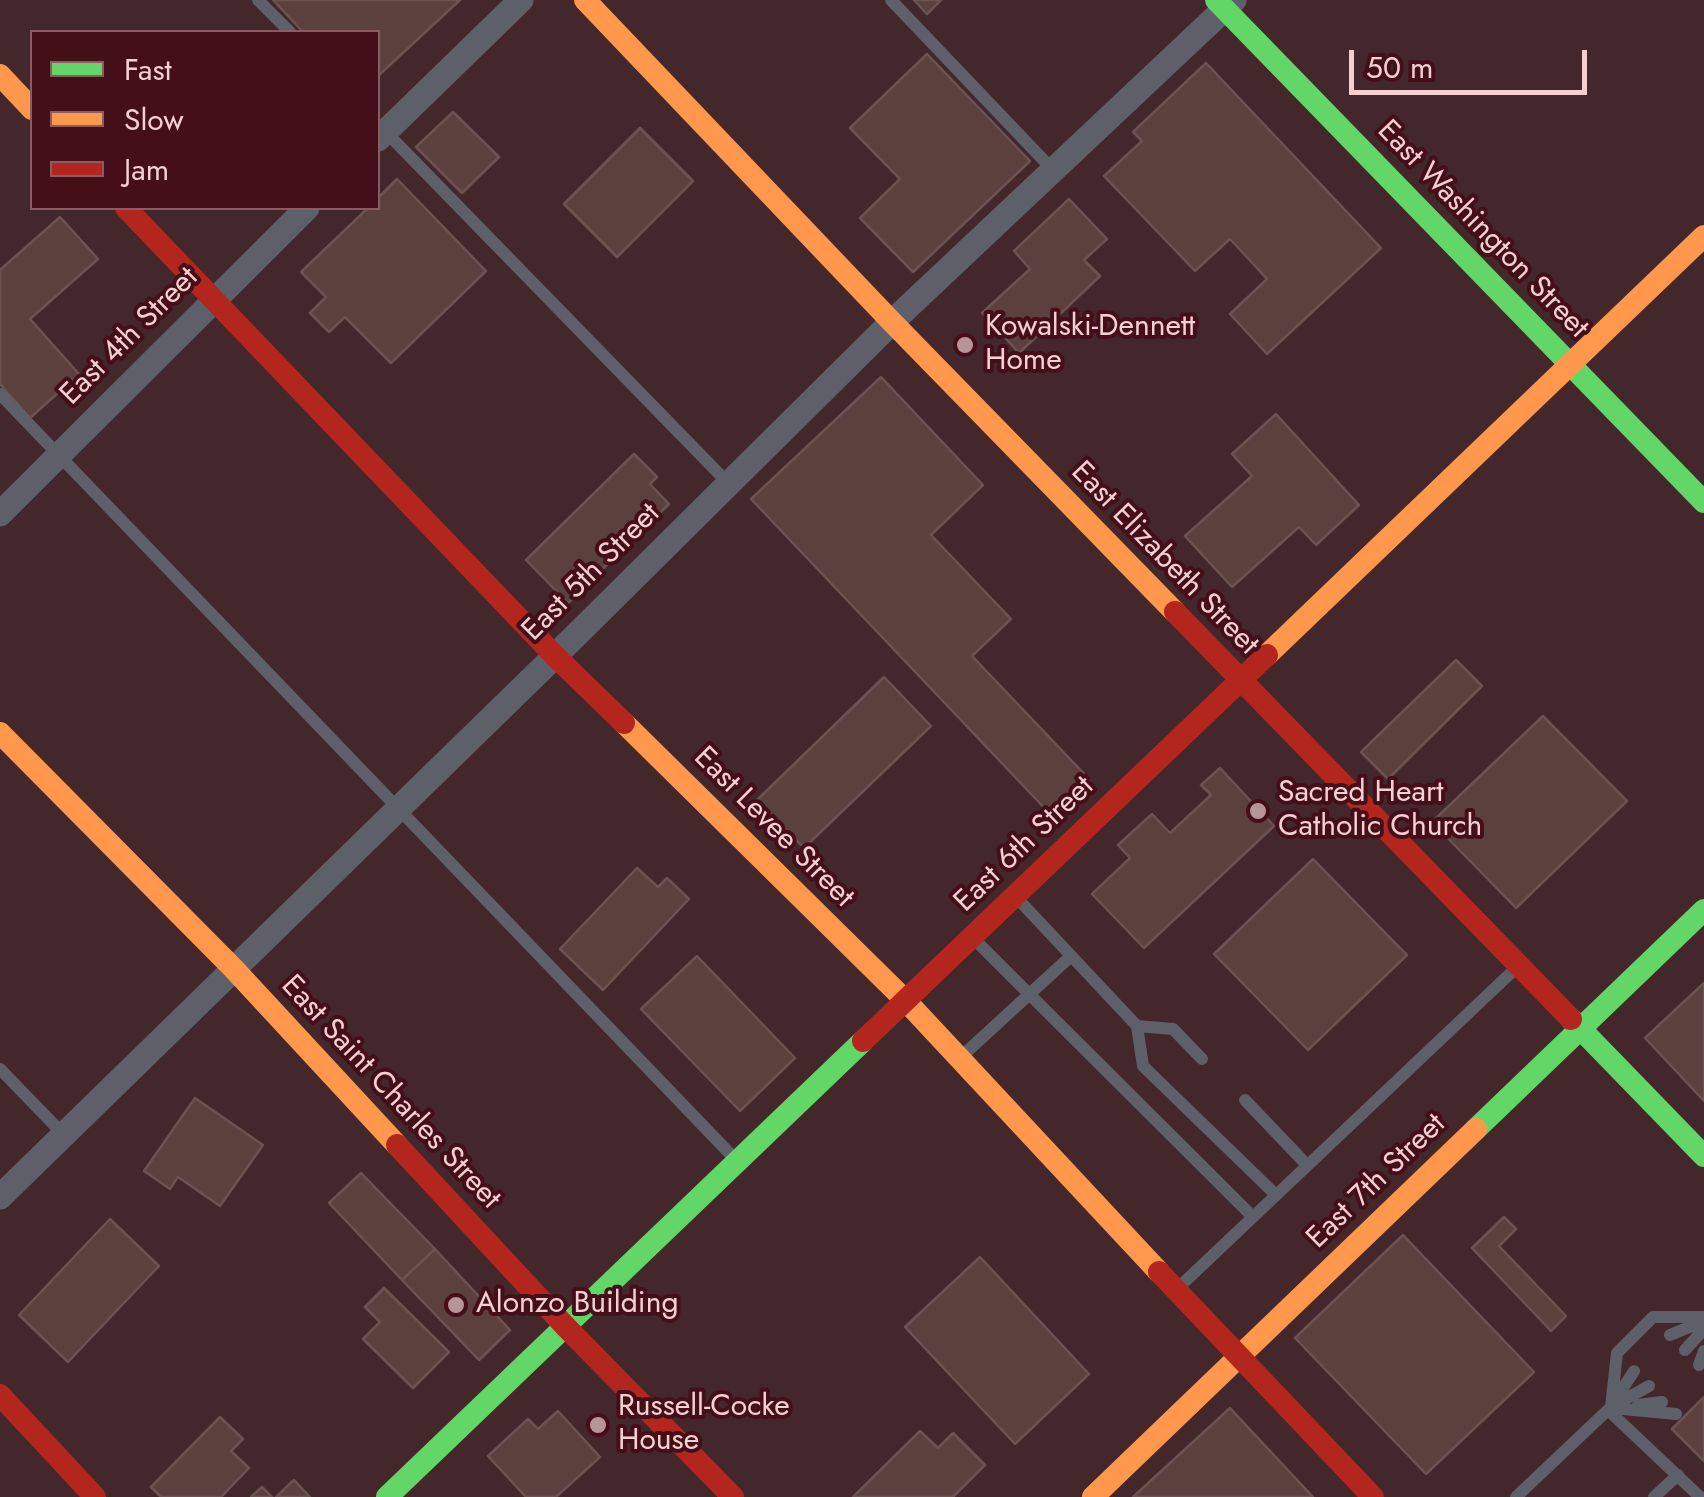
<!DOCTYPE html>
<html>
<head>
<meta charset="utf-8">
<style>
	body { margin:0 }
	#map { position:relative; width:1704px; height:1497px; overflow:hidden; background:#43272a; font-family:Jost,sans-serif }
	canvas { display:block }
	.legend { position:absolute; left:30px; top:30px; width:350px; height:180px; box-sizing:border-box; background:#440f18; border:2px solid #8a5c62; margin:0; padding:12px 18px; list-style:none; font-size:30px; color:#f4d0d1 }
	.legend li { display:flex; align-items:center; gap:20px; height:50px }
	.legend b { width:50px; border:2px solid #8a5c62 }
	.scale { position:absolute; left:1349px; top:50px; width:238px; height:45px; box-sizing:border-box; border:5px solid #f4d0d1; border-top:0; padding-left:12px; font-size:30px; line-height:35px; white-space:nowrap; color:#f4d0d1; -webkit-text-stroke:8px #440f18; paint-order:stroke }
</style>
</head>
<body>
<div id="map">
<canvas width="1704" height="1497"></canvas>
<ul class="legend">
<li><b style="height:12px;background:#63d668"></b>Fast</li>
<li><b style="height:12px;background:#ff974d"></b>Slow</li>
<li><b style="height:12px;background:#b3261e"></b>Jam</li>
</ul>
<div class="scale">50 m</div>
</div>
<script>
const ctx = document.querySelector('canvas').getContext('2d');
ctx.lineJoin = 'round';
function paint(path, color) {
  ctx.fillStyle = color;
  ctx.fill(path, 'evenodd');
}
function trace(path, color, width, dash) {
  ctx.strokeStyle = color;
  ctx.lineWidth = width;
  ctx.lineCap = dash ? 'butt' : 'round';
  ctx.setLineDash(dash || []);
  ctx.stroke(path);
}
function drawText(font, color, halo, rows, align = 'center') {
  ctx.font = font + ' Jost,sans-serif';
  ctx.lineWidth = 8;
  ctx.setLineDash([]);
  ctx.textBaseline = 'middle';
  ctx.strokeStyle = halo;
  ctx.fillStyle = color;
  for (const [text, x, y, turn = 0] of rows) {
    ctx.save();
    ctx.translate(x, y);
    ctx.rotate((+turn || 0) * Math.PI / 180);
    ctx.textAlign = isNaN(turn) ? turn : align;
    if (halo) ctx.strokeText(text, 0, 0);
    ctx.fillText(text, 0, 0);
    ctx.restore();
  }
}
const building = new Path2D(`
	M273,0H460L378,76V32H303Z
	M914,0H941L927,14Z
	M927,54L1030,161L913,272L860,218L900,179L850,128Z
	M1206,63L1381,248L1267,354L1230,314L1267,279L1230,239L1195,271L1104,176L1142,141L1133,132Z
	M453,112L499,157L462,193L416,147Z
	M640,128L693,181L617,257L564,204Z
	M397,179L486,271L391,363L345,317L329,332L310,313L326,297L301,272L368,208H378V198Z
	M1069,199L1107,239L1084,260L1100,276L1019,353L982,313L1030,269L1014,251Z
	M60,217L98,259L30,319L79,374L30,418L0,384V270Z
	M881,377L983,485L931,535L1011,619L972,656L1090,780L1052,816L751,499Z
	M1276,414L1359,505L1316,545L1299,527L1232,587L1185,536L1252,476L1232,454Z
	M634,454L657,477L650,484L669,504L568,603L526,560Z
	M1456,660L1482,686L1388,779L1361,752Z
	M884,677L931,726L804,848L757,800Z
	M1543,716L1627,801L1516,908L1432,822Z
	M1220,768L1274,826L1144,948L1092,894L1130,858L1118,845L1152,814L1170,833L1211,795L1201,785Z
	M1313,859L1407,955L1308,1050L1214,954Z
	M637,868L658,887L667,878L689,899L603,990L560,949Z
	M697,956L795,1058L740,1111L641,1009Z
	M1704,983V1101L1645,1038Z
	M195,1098L263,1145L220,1206L178,1177L170,1189L144,1171Z
	M361,1173L435,1249L402,1280L329,1203Z
	M1504,1217L1516,1229L1499,1246L1566,1316L1551,1331L1472,1248Z
	M110,1219L159,1266L68,1362L19,1315Z
	M1403,1235L1534,1372L1426,1474L1295,1338Z
	M435,1249L510,1330L479,1360L402,1280Z
	M980,1257L1089,1374L1015,1444L905,1327Z
	M384,1288L449,1352L413,1388L363,1339L380,1322L365,1307Z
	M1704,1397V1461L1672,1429Z
	M1230,1408L1313,1497H1133Z
	M558,1411L600,1457L556,1497H526L488,1456L528,1419L538,1429Z
	M220,1417L243,1439L231,1451L249,1468L221,1497H161L151,1487Z
	M920,1431L938,1448L953,1433L985,1465L953,1497H853Z
	M294,1480L310,1497H276Z
	M262,1487L272,1497H251Z`);
const lane = new Path2D(`
	M258,0L290,32
	M891,0L1053,170
	M383,129L729,484
	M0,394L736,1160
	M1016,897L1137,1026L1143,1066L1276,1195
	M975,940L1253,1217
	M1137,1026L1173,1029L1202,1059
	M961,1057L1071,956
	M0,1069L63,1134
	M1245,1100L1307,1165
	M1177,1289L1515,969
	M1670,1335L1704,1321
	M1685,1350L1704,1329
	M1699,1365L1704,1351
	M1612,1405L1634,1371
	M1638,1405L1662,1402
	M1611,1407L1617,1353L1653,1317H1704
	M1613,1408L1676,1414
	M1608,1410L1700,1497
	M1516,1497L1611,1407L1649,1386
	M1654,1497L1678,1475`);
const street = new Path2D(`
	M378,139L521,0
	M0,514L307,208
	M0,1197L555,656L892,322L1234,0`);
const fast = new Path2D(`
	M1216,0L1704,502
	M1571,1019L1704,1156
	M1476,1129L1704,910
	M387,1497L863,1041`);
const slow = new Path2D(`
	M585,0L892,322L1175,612
	M0,75L32,109
	M1267,655L1704,236
	M624,723L906,1001L1159,1272
	M0,733L233,968L397,1145
	M1093,1497L1476,1129`);
const jam = new Path2D(`
	M126,208L555,656L624,723
	M1175,612L1571,1019
	M863,1041L1267,655
	M397,1145L566,1327L733,1497
	M1159,1272L1373,1497
	M0,1395L95,1497`);
const markers = [
	[965,345,10,"#b69597"],
	[1258,811,10,"#b69597"],
	[456,1305,10,"#b69597"],
	[598,1425,10,"#b69597"]
];
const streetNames = [
	["East Washington Street",1482,230,46],
	["East 4th Street",130,337,-45],
	["East Elizabeth Street",1164,559,46],
	["East 5th Street",592,573,-45],
	["East Levee Street",773,828,45],
	["East 6th Street",1025,845,-44],
	["East Saint Charles Street",390,1093,47],
	["East 7th Street",1377,1182,-44]
];
const poiNames = [
	["Kowalski-Dennett",985,328],
	["Home",985,362],
	["Sacred Heart",1278,794],
	["Catholic Church",1278,828],
	["Alonzo Building",476,1305],
	["Russell-Cocke",618,1408],
	["House",618,1442]
];
paint(building, '#5c403d');
trace(building, '#6b5351', 2.5);
trace(lane, '#5d6069', 12);
trace(street, '#5d6069', 25);
trace(fast, '#63d668', 22);
trace(slow, '#ff974d', 22);
trace(jam, '#b3261e', 22);
for (const [x, y, r, color] of markers) {
  const dot = new Path2D();
  dot.arc(x, y, r, 0, 2 * Math.PI);
  ctx.fillStyle = color;
  ctx.fill(dot);
  trace(dot, '#440f18', 4);
}
drawText('30px', '#f4d0d1', '#440f18', streetNames);
drawText('30px', '#f4d0d1', '#440f18', poiNames, 'left');
</script>
</body>
</html>
